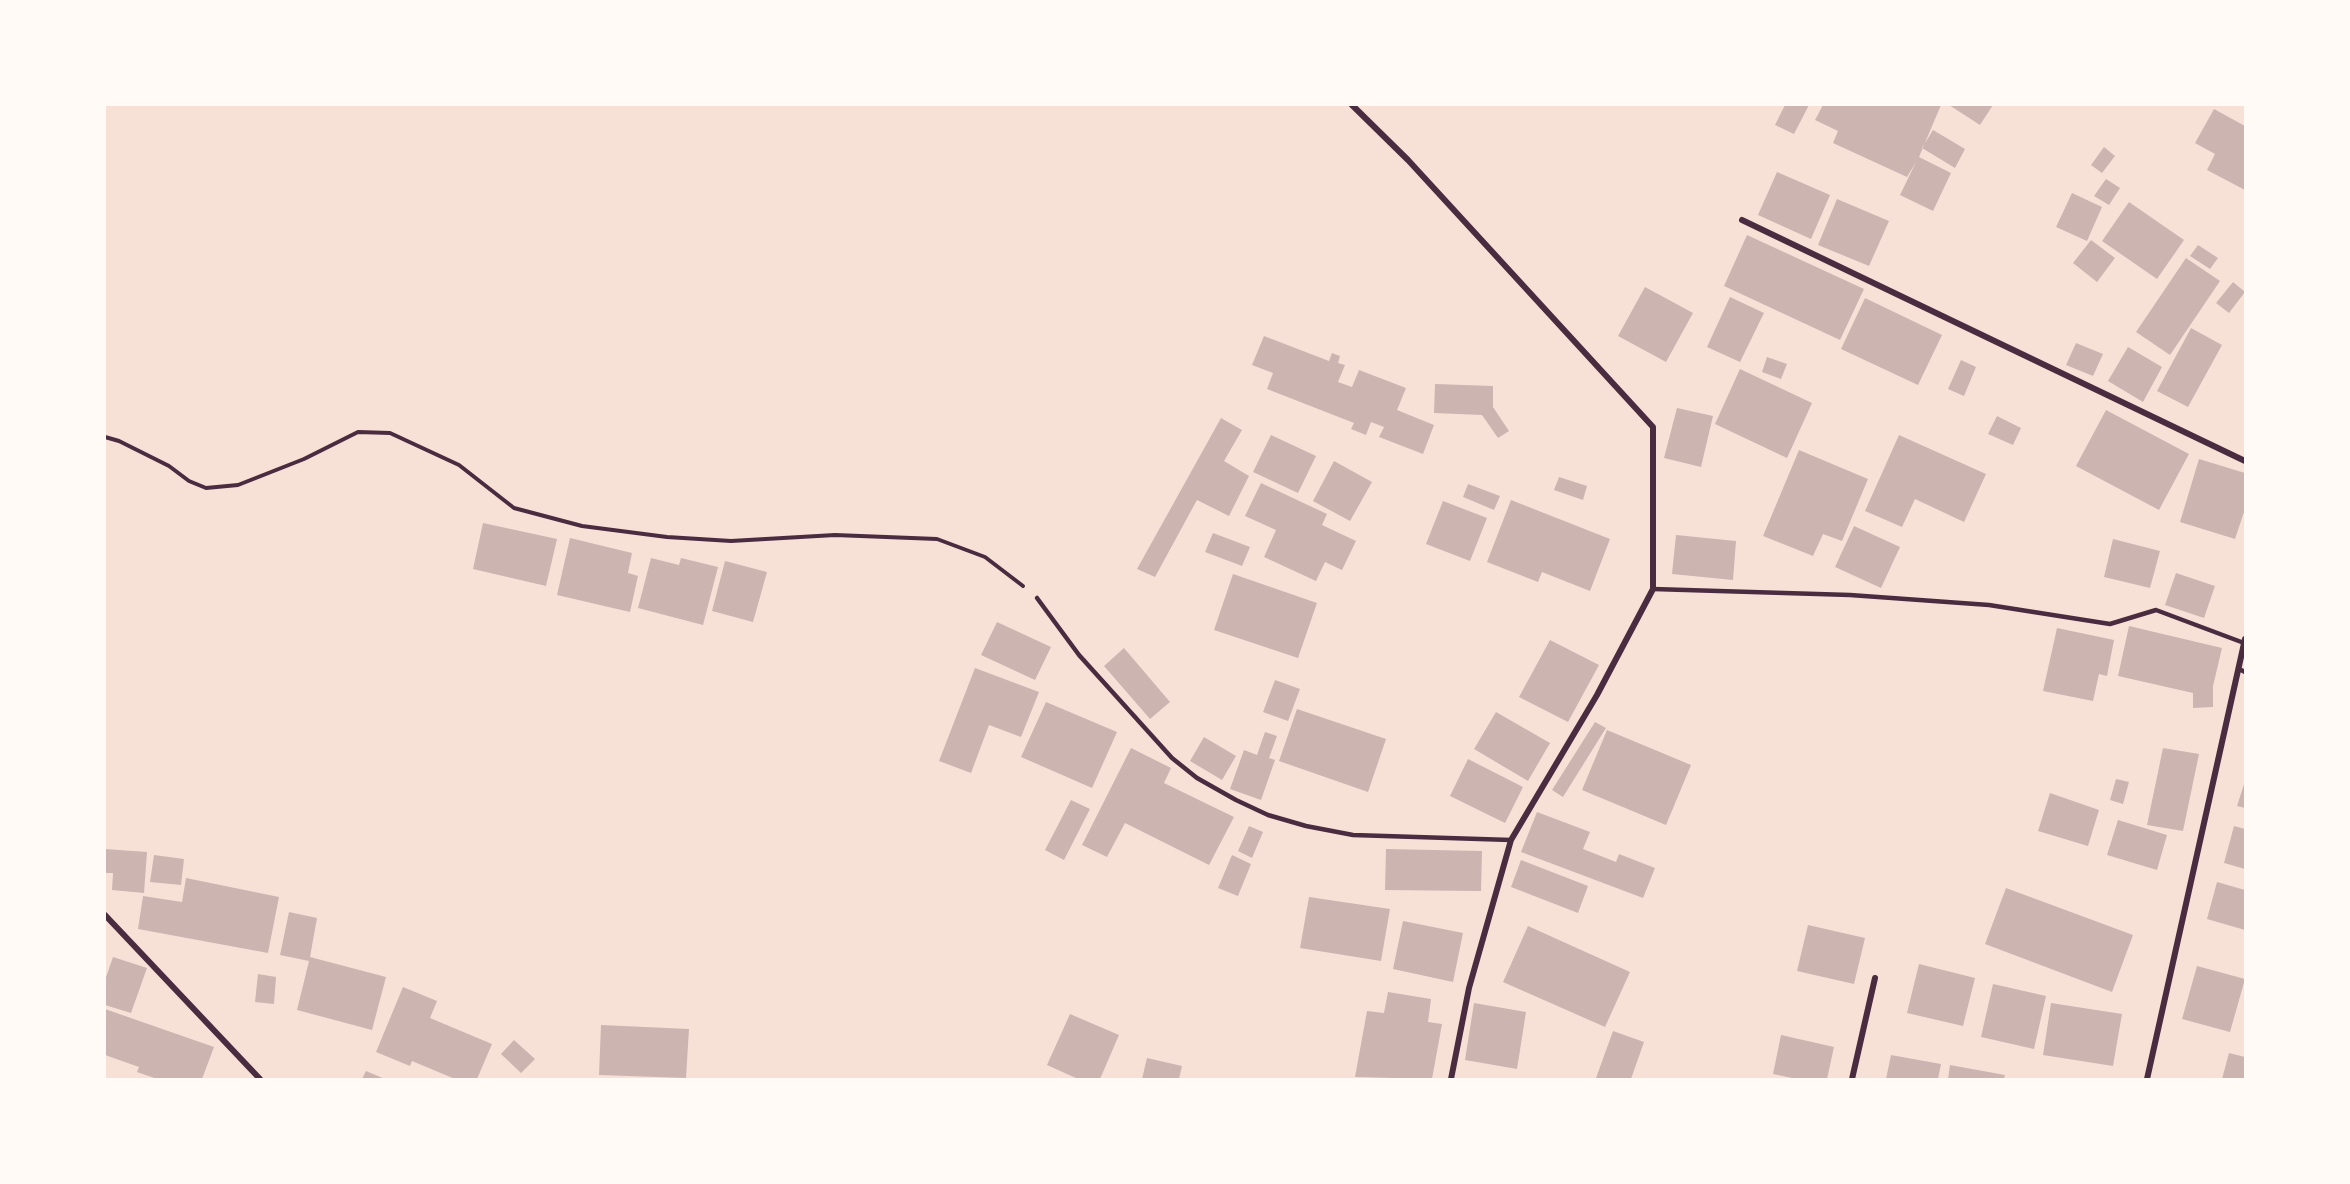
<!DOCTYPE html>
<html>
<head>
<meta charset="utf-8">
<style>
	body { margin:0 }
	#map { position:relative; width:2350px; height:1184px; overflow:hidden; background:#f7e1d7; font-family:Manrope,sans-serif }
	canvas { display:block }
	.frame { position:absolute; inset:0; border:106px solid #fffaf5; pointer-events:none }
</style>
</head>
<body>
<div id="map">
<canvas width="2350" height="1184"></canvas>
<div class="frame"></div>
</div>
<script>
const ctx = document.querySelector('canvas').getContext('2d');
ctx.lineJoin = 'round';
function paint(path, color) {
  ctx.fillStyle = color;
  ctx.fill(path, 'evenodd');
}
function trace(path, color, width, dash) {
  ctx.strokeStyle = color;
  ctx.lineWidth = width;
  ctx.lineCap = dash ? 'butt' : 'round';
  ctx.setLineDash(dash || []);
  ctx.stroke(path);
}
const building = new Path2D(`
	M1785,105H1809L1794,134L1775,125Z
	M1823,105H1941L1919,157L1951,173L1933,211L1900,195L1916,162L1907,177L1833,143L1838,131L1815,120Z
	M1949,105H1993L1980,125Z
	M2214,109L2245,126V190L2207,170L2215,154L2195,143Z
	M1933,130L1965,149L1955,168L1922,148Z
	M2104,147L2115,156L2102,173L2091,165Z
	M1777,172L1830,195L1811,239L1758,215Z
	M2106,179L2120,188L2109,205L2094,196Z
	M2072,193L2102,207L2087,241L2056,227Z
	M1837,199L1889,221L1869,266L1818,245Z
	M2129,202L2184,240L2157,279L2102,241Z
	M1747,235L1864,289L1840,340L1724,286Z
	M2091,240L2115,258L2097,282L2073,263Z
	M2198,245L2218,258L2210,269L2190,256Z
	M2186,258L2220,281L2170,355L2136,332Z
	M2233,282L2245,292L2229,313L2216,303Z
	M1645,287L1693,313L1666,362L1618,336Z
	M1730,297L1764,313L1740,362L1707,347Z
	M1865,298L1942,335L1918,385L1841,349Z
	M2191,328L2222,345L2188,407L2157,391Z
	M1264,336L1329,361L1332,353L1340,356L1338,363L1345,365L1338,382L1352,387L1359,370L1406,388L1397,410L1434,425L1423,454L1379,437L1384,427L1371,422L1366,435L1351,429L1354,423L1267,389L1273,373L1252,365Z
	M2076,343L2103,354L2093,376L2066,365Z
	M2128,347L2162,367L2143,402L2108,381Z
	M1767,357L1787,364L1781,379L1762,372Z
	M1961,360L1976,367L1964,396L1948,389Z
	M1740,369L1812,403L1787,458L1715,424Z
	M1435,384L1493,386V407L1509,431L1498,438L1482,415L1434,413Z
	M1677,408L1713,416L1701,467L1664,458Z
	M2106,410L2189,454L2159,510L2076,466Z
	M1997,416L2021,428L2013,445L1988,434Z
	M1221,418L1242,430L1224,461L1249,476L1229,516L1197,500L1155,577L1137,569Z
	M1271,435L1316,456L1298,493L1253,472Z
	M1899,435L1986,474L1964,522L1915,499L1902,527L1865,511Z
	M1799,450L1868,479L1842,541L1823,534L1813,556L1763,536Z
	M2199,459L2245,473V509L2235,539L2180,522Z
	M1334,461L1372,482L1350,521L1313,501Z
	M1559,477L1587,486L1583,500L1554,490Z
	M1261,483L1327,514L1322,525L1356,541L1342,570L1325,562L1316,581L1264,557L1276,530L1245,516Z
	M1468,484L1500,496L1494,510L1463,497Z
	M1511,500L1610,539L1590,591L1542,572L1538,582L1487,562Z
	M1443,501L1487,518L1470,561L1426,544Z
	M483,523L557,539L546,586L473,569Z
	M1854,526L1900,547L1881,588L1835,567Z
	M1213,533L1250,547L1242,566L1205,552Z
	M1676,535L1736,541L1733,580L1672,574Z
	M570,538L632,553L628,573L638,576L630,612L557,595Z
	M2113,539L2160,551L2150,588L2104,577Z
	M651,558L679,565L681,558L718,567L703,625L638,608Z
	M725,561L767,572L753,622L712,611Z
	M2176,573L2215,586L2204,618L2165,605Z
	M1233,574L1317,603L1298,658L1214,630Z
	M997,622L1051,647L1035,680L981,655Z
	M2129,626L2222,648L2213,686V707L2193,708V693L2118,676Z
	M2057,628L2114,640L2107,676L2099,674L2093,701L2043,691Z
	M1550,640L1599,665L1568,722L1519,697Z
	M1124,648L1170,702L1150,719L1104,666Z
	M975,668L1039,692L1021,737L989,725L971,773L939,761Z
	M1275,680L1300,689L1288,721L1263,712Z
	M1046,702L1117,732L1092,788L1021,757Z
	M1297,709L1386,739L1368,792L1279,761Z
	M1496,712L1550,743L1528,781L1474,749Z
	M1595,722L1606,728L1563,797L1552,790Z
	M1607,730L1691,765L1666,825L1582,790Z
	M1265,732L1277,736L1269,758L1275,760L1261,800L1230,789L1244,750L1257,755Z
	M1204,737L1236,756L1222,780L1190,761Z
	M1131,748L1171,768L1164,783L1234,817L1209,865L1125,823L1107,857L1082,845Z
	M2163,748L2199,754L2183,831L2147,825Z
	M1468,759L1523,787L1505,823L1450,796Z
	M2116,779L2129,782L2123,804L2110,800Z
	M2245,781V808L2237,806Z
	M2050,793L2099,810L2088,846L2038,831Z
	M1071,800L1090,809L1064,860L1045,850Z
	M1537,812L1590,832L1583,849L1616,862L1619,854L1655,868L1643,898L1521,852Z
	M2118,820L2167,835L2157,870L2107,855Z
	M1249,826L1263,832L1252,858L1238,851Z
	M2234,826L2245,829V869L2224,863Z
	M105,849L147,852L144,893L112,890L113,873H105Z
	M1386,849L1482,851L1481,891L1385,890Z
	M154,855L184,859L181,885L150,882Z
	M1232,855L1251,864L1238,896L1218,888Z
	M1521,860L1588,886L1578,913L1511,887Z
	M186,878L279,897L268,953L138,929L143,896L182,902Z
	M2217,882L2245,890V930L2207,919Z
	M2006,888L2133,935L2112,992L1985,944Z
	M1309,897L1390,909L1381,961L1300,948Z
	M289,912L317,918L310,957L386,977L372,1030L297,1010L309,961L280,955Z
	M1403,921L1463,933L1453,982L1393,969Z
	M1808,925L1865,938L1854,984L1797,971Z
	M1528,926L1630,972L1605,1027L1503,982Z
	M113,957L147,968L131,1013L105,1005V980Z
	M1919,964L1975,978L1963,1026L1907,1013Z
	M2197,966L2245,979L2230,1032L2182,1019Z
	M258,974L276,977L274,1004L255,1002Z
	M1993,984L2046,996L2034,1049L1981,1037Z
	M403,987L437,1001L430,1018L492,1044L477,1079H455L412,1061L410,1066L376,1052Z
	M1388,992L1431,999L1428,1022L1442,1024L1432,1079L1355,1077L1367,1011L1384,1013Z
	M1474,1003L1526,1012L1517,1069L1465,1060Z
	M2051,1003L2122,1014L2113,1066L2043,1055Z
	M105,1009L214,1047L202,1079H157L137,1072L139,1067L105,1055Z
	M1070,1014L1119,1035L1100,1079H1078L1047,1065Z
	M601,1025L689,1029L686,1078L599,1075Z
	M1613,1031L1644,1042L1631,1079L1596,1078Z
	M1781,1035L1834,1047L1827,1079H1797L1773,1074Z
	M514,1040L535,1059L521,1073L501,1054Z
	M2229,1053L2245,1057V1079H2222Z
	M1891,1055L1941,1064L1938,1079H1886Z
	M1147,1058L1182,1066L1179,1079H1142Z
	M1950,1065L2005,1075L2004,1079H1948Z
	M366,1071L385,1079H362Z`);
const path = new Path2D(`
	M105,437L119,441L169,466L189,481L206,488L238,485L304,459L358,432L390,433L459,465L514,508L582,526L667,537L731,541L835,535L937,539L985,557L1023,586`);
const service = new Path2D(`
	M1653,589L1850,595L1989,605L2110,624L2156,610L2244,643
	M1037,598L1079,655L1172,758L1197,778L1236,800L1268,815L1306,826L1353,835L1511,840
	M2239,669L2245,672`);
const minor = new Path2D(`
	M1352,105L1408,160L1653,427V589L1597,695L1511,840L1469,988L1451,1079
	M1742,220L2245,461
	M105,915L260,1079
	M1852,1079L1875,978
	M2147,1079L2245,639`);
paint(building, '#ccb4b1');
trace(path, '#4a2c40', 4);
trace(service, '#4a2c40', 4.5);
trace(minor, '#4a2c40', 6);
</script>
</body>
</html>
